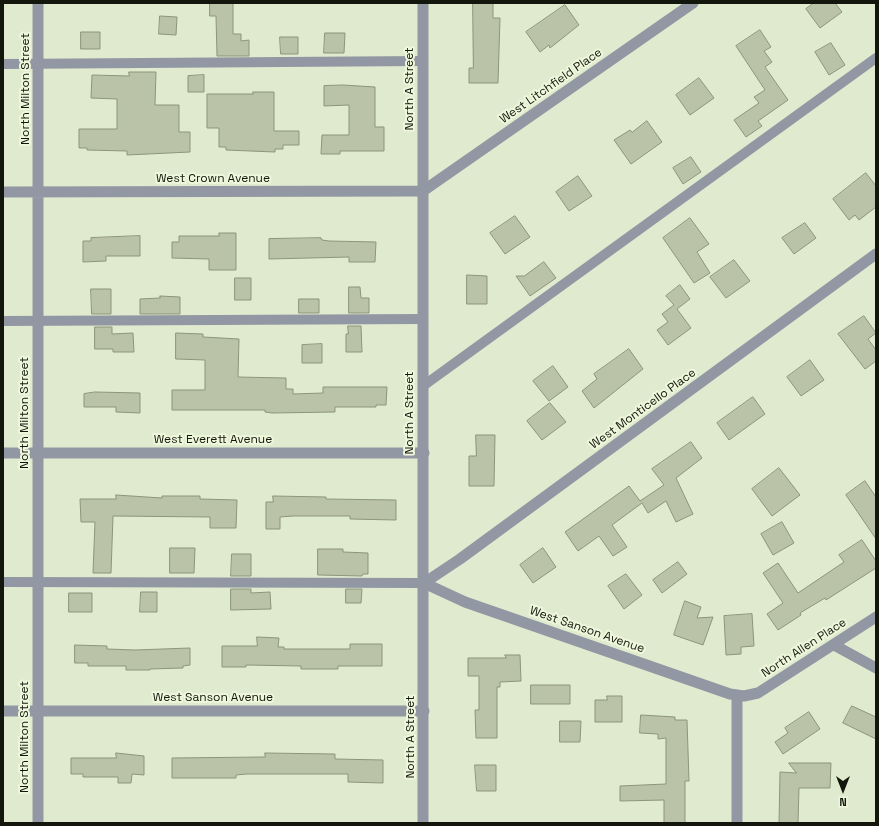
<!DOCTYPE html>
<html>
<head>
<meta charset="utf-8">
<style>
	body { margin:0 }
	#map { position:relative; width:879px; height:826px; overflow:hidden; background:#e0eace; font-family:"Space Grotesk",sans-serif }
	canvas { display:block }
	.frame { position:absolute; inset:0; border:4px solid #13160c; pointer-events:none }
	.north { position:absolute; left:823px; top:770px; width:40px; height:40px; -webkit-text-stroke:3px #eef7db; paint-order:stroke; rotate:180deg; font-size:11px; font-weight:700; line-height:16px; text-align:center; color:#13160c }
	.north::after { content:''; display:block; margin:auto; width:14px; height:18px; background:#13160c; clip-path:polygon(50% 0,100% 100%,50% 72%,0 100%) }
</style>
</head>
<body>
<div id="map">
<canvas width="879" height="826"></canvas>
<div class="frame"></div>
<div class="north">N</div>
</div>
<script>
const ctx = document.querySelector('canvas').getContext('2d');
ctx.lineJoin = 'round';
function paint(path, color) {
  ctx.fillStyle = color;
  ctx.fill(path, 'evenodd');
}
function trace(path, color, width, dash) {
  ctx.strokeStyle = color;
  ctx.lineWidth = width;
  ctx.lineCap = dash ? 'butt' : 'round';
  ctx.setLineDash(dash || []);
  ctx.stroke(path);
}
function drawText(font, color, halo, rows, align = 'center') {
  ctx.font = font + ' "Space Grotesk",sans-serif';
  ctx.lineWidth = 4;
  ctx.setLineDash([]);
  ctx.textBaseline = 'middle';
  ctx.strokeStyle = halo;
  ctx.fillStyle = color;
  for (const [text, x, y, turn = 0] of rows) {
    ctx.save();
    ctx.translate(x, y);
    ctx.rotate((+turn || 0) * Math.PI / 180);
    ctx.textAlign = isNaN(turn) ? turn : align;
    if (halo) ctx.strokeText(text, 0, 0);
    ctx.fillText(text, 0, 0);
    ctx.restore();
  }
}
const building = new Path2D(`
	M210,3H233V34H241V41L249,40V56H217L216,16H210Z
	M473,3H493V18H500L498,83H469V68H473Z
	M814,3H835L842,12L820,28L806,9Z
	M565,5L579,25L550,48L549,45L540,52L526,32Z
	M160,16L177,17L176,35L159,34Z
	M760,30L771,47L764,51L772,62L765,67L788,100L758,121L762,126L746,137L734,120L759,103L754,97L765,90L736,46Z
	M81,32H100V49H81Z
	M325,33H345L344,53H324Z
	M280,37H298V54H281Z
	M831,43L845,65L829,75L815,52Z
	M129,72H156L155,105H179V132H190V152L127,155V151L87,150V148H79V129H117V99L91,98L92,75L129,76Z
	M204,75V92H188V76Z
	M699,78L714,98L690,115L676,95Z
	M343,85L375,87V127H384V151H340V154H321L322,135H349V105L324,106V86Z
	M253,92H274V131H299V145H283V149H275V152L226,150V147H219V128H207V94H253Z
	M647,121L662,142L631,164L614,140L630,130L632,132Z
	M691,157L701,172L683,184L673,168Z
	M866,173L876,186V207L859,220L855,215L849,220L833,199Z
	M578,176L592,196L569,211L556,192Z
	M515,216L530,237L505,254L490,233Z
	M690,218L709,244L697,252L710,273L694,283L663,238Z
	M805,223L816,238L794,254L782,238Z
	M219,233H236V270H209V259L172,258V242H179V236H219Z
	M140,236V256H106V261L83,262V241H91V238Z
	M321,238L322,240L329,241L376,242L375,262H349V257L269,259V239Z
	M734,260L750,281L726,298L710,277Z
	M544,262L556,278L530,296L516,276H524Z
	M467,275L487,276V304H467Z
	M235,278H251V300H235Z
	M680,285L690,299L677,309L691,328L668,345L657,330L668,322L662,314L674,305L666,296Z
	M349,287H360L361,298H369V313H349Z
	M91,289H111V314H92Z
	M160,296L180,297V314H140V299L160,298Z
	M299,299H319V313H299Z
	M864,316L876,333L868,339L876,350V361L865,369L838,334Z
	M348,326H361L362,352H346V334H348Z
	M95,327H112V334L133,333L134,352H113V349H95Z
	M176,333L203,334V337L239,339L238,377L286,378V389H293V394L323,393V387H387L386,405H376V407H335V412L272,413L265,412V410H172V390H205V360L176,359Z
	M322,344V363H302V345Z
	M629,349L643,369L594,408L582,391L597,379L594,374Z
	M810,360L824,380L801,396L787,377Z
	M553,366L568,387L549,401L533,381Z
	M95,392L140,393V413L116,412V407H84V394Z
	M753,397L765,414L729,440L717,423Z
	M550,403L566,422L542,440L527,421Z
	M476,435H495L494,486H469V456H476Z
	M691,442L702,458L676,478L693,514L676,522L666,501L648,513L642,503L612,525L627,547L613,556L599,536L578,551L565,532L629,486L640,501L664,485L652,469Z
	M779,468L800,495L772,516L752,489Z
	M865,481L876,497V539L846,495Z
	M116,495L162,498V496H200V499L237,500L236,528H210V517L113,516L111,573H93L95,522H81L80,499H116Z
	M273,496L326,497V499L396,500V520L350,519V516H293L280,517V529H266V502H273Z
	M782,522L794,543L773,555L761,534Z
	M862,540L876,561V568L826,600L825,598L800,613L801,615L778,630L767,614L783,603L763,573L778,563L798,593L844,562L839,555Z
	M170,548H195L194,573H170Z
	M543,548L556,567L533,583L520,565Z
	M318,549H343V552L368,553V574H363L362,576L318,575Z
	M232,554H251V576H231Z
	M678,562L687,574L662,593L653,580Z
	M626,574L642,595L624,609L608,586Z
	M231,589H251V593L270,592L271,609L231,610Z
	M346,589H362L361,603H346Z
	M141,592H157V612H140Z
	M69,593H92V612H69Z
	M685,601L701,607L697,618L713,617L703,645L674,635Z
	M752,614L754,646L741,647V654L726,655L724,616Z
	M257,637L279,638L278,647H284V649H350V644H382V666H338V669H301V666L246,665V667H222V646H257Z
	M75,645L107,646V649L135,650L190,648V665L183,666V668L150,669V670H126V666H88V663H75Z
	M505,655H520L521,681L500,682V687H497V738H476L475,710H479V676H468V658H506Z
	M531,685H570V704H531Z
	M607,696H622V722H595V700H607Z
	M852,706L876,717V739L843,723Z
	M809,712L820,729L783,754L775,742L788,733L785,728Z
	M641,715L675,717V720H687L689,781H685V823H664V800L620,801V786L666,784V738L658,739V734L640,733Z
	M560,721H581L580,742H560Z
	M116,753L144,756V775L132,774L131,783H118V777H83V774H71V758H116Z
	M265,753L335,754V759L383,760V783L348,782V774H247L236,775V778H172V758L265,757Z
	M789,763H831L830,788H799L798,823H779L780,772L796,773Z
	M475,765H496V791H477Z`);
const service = new Path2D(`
	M3,64L423,61
	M3,321L422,319
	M423,386L876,58
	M3,582L424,583`);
const minor = new Path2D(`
	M3,192L423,191L693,3
	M3,453H424
	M424,583L460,559L876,254
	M424,583L465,602L730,694L744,696L758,693L876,617
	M834,645L876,668
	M737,695V823
	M3,711H424
	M38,823V3`);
const tertiary = new Path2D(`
	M423,3V823`);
const streetNames = [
	["West Litchfield Place",551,86,-35],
	["North Milton Street",26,89,-90],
	["North A Street",410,89,-90],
	["West Crown Avenue",213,179],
	["West Monticello Place",643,409,-36],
	["North Milton Street",25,413,-90],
	["North A Street",410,413,-90],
	["West Everett Avenue",213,440],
	["West Sanson Avenue",587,630,19],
	["North Allen Place",804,648,-33],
	["West Sanson Avenue",213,698],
	["North Milton Street",25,737,-90],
	["North A Street",411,737,-90]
];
paint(building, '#bac3a8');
trace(building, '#8c957b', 1);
trace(service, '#9298a3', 10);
trace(minor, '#9298a3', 11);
trace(tertiary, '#9298a3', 11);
drawText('12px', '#13160c', '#eef7db', streetNames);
</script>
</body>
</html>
